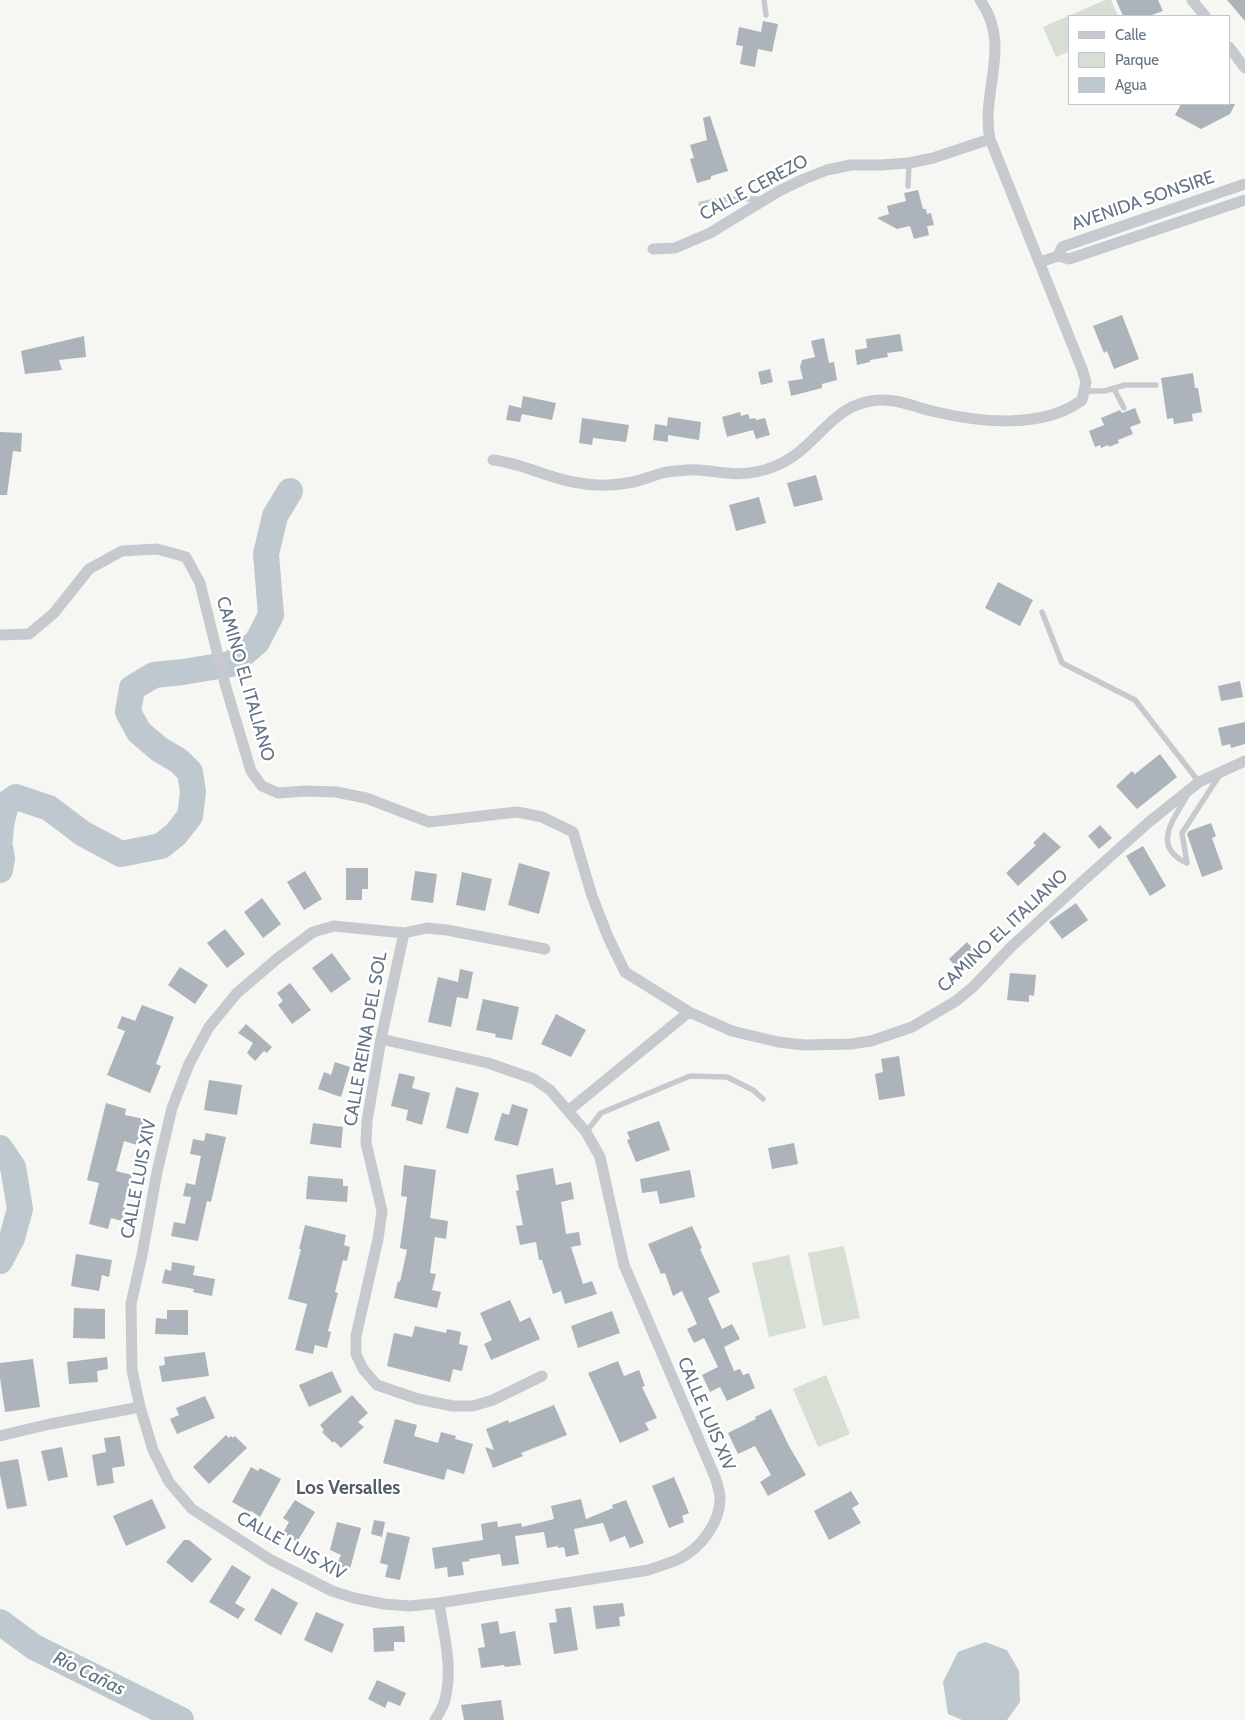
<!DOCTYPE html>
<html>
<head>
<meta charset="utf-8">
<style>
	body { margin:0 }
	#map { position:relative; width:1245px; height:1720px; overflow:hidden; background:#f6f7f3; font-family:Cabin,sans-serif }
	canvas { display:block }
	.legend { position:absolute; left:1068px; top:15px; width:162px; height:90px; box-sizing:border-box; background:#fff; border:1px solid #c1c7cf; margin:0; padding:6px 9px; list-style:none; font-size:15px; color:#647386 }
	.legend li { display:flex; align-items:center; gap:10px; height:25px }
	.legend b { width:25px; border:1px solid #c1c7cf }
</style>
</head>
<body>
<div id="map">
<canvas width="1245" height="1720"></canvas>
<ul class="legend">
<li><b style="height:6px;background:#c6c9cd"></b>Calle</li>
<li><b style="height:14px;background:#d7ded4"></b>Parque</li>
<li><b style="height:14px;background:#bfc8cf"></b>Agua</li>
</ul>
</div>
<script>
const ctx = document.querySelector('canvas').getContext('2d');
ctx.lineJoin = 'round';
function paint(path, color) {
  ctx.fillStyle = color;
  ctx.fill(path, 'evenodd');
}
function trace(path, color, width, dash) {
  ctx.strokeStyle = color;
  ctx.lineWidth = width;
  ctx.lineCap = dash ? 'butt' : 'round';
  ctx.setLineDash(dash || []);
  ctx.stroke(path);
}
function drawText(font, color, halo, rows, align = 'center') {
  ctx.font = font + ' Cabin,sans-serif';
  ctx.lineWidth = 5;
  ctx.setLineDash([]);
  ctx.textBaseline = 'middle';
  ctx.strokeStyle = halo;
  ctx.fillStyle = color;
  for (const [text, x, y, turn = 0] of rows) {
    ctx.save();
    ctx.translate(x, y);
    ctx.rotate((+turn || 0) * Math.PI / 180);
    ctx.textAlign = isNaN(turn) ? turn : align;
    if (halo) ctx.strokeText(text, 0, 0);
    ctx.fillText(text, 0, 0);
    ctx.restore();
  }
}
const green = new Path2D(`
	M1105,0H1111L1118,16H1069V52L1056,57L1043,27Z
	M844,1246L860,1318L823,1326L808,1253Z
	M789,1255L806,1328L769,1337L752,1263Z
	M826,1375L850,1434L818,1447L793,1389Z`);
const water = new Path2D(`
	M985,1642L1007,1650L1019,1671L1020,1702L1007,1720H962L948,1714L943,1682L958,1652Z`);
const river = new Path2D(`
	M0,839L1,825L6,804L16,797L49,808L82,833L121,854L161,846L176,834L190,816L193,792L190,772L179,761L159,749L139,732L128,712L132,688L154,675L183,672L231,664L257,642L271,615L266,554L275,516L290,491
	M0,847L2,859L0,870
	M0,1148L13,1167L20,1209L12,1238L0,1261
	M0,1622L34,1647L181,1720`);
const building = new Path2D(`
	M1116,0H1158L1163,11L1149,16H1123Z
	M1227,0H1245V21Z
	M763,21L778,24L772,52L758,49L755,67L740,64L743,46L736,45L739,27L761,32Z
	M1181,104H1235L1230,114L1201,129L1175,115Z
	M710,116L728,171L711,176V179L697,183L690,159L694,158L690,145L707,140L703,118Z
	M918,190L923,209H926L927,214L931,213L934,225L927,226L929,235L914,239L910,226L897,229L877,218L889,214L887,206L906,201L904,193Z
	M1122,315L1139,359L1114,369L1107,351L1104,353L1093,326Z
	M900,334L903,351L887,353L888,357L870,360V362L857,365L855,350L867,348L866,339Z
	M84,336L86,357L59,360L62,370L25,374L21,351Z
	M824,338L829,363L834,362L837,380L822,384V388L791,396L788,381L803,379L800,367L802,360L815,357L811,341Z
	M770,369L773,382L761,385L758,372Z
	M1193,373L1195,388H1198L1202,412L1192,414L1193,421L1174,424L1173,418L1167,419L1161,378Z
	M523,396L556,403L552,420L522,414L520,422L506,420L509,405L521,408Z
	M1135,408L1141,423L1130,427L1133,434L1118,440L1119,443L1109,447L1108,445L1101,448L1100,445L1095,447L1089,431L1104,425L1101,418L1120,410L1122,413Z
	M740,412L741,416L748,414L750,419L755,418L756,420L765,418L770,435L756,439L753,430L727,437L722,417Z
	M668,417L701,422L699,440L668,435V442L653,440L655,424L667,426Z
	M582,418L629,425L626,442L593,438L592,445L579,443Z
	M0,432L22,433L21,452L13,451L7,495H0Z
	M816,475L823,500L794,507L787,483Z
	M759,497L766,523L736,531L729,505Z
	M998,582L1033,600L1020,626L985,608Z
	M1240,681L1243,697L1221,701L1218,686Z
	M1245,722V744L1231,748L1230,744L1222,746L1218,728Z
	M1160,754L1177,777L1137,809L1116,786L1132,771L1135,774Z
	M1211,823L1216,836L1212,838L1223,869L1202,877L1187,834L1189,831Z
	M1100,825L1112,838L1099,849L1088,836Z
	M1044,832L1061,847L1018,886L1006,873L1036,845L1033,843Z
	M1143,846L1166,886L1150,896L1126,856Z
	M519,863L550,872L539,914L508,905Z
	M346,868H368V889H362V900H346Z
	M305,871L322,899L304,910L287,882Z
	M415,871L437,874L433,903L411,900Z
	M462,872L492,879L485,911L456,905Z
	M262,898L281,924L263,938L244,912Z
	M1076,903L1088,920L1062,939L1049,922Z
	M225,929L245,954L227,968L207,943Z
	M967,942L978,954L974,959L975,960L962,973L949,959Z
	M332,953L351,979L331,993L312,968Z
	M180,967L208,985L195,1004L168,985Z
	M460,969L473,972L468,999L457,997L451,1027L428,1022L438,977L458,982Z
	M1010,973L1036,975L1034,996L1029,995V1002L1007,1000Z
	M290,983L311,1010L292,1024L278,1005L283,1001L277,993Z
	M483,999L519,1007L512,1040L495,1037L496,1034L476,1030Z
	M142,1005L174,1017L156,1064L161,1066L150,1093L107,1075L125,1031L117,1028L122,1016L135,1021Z
	M556,1014L586,1030L571,1057L541,1044Z
	M246,1024L272,1047L267,1053L264,1051L255,1061L247,1053L253,1043L238,1033Z
	M899,1056L905,1096L879,1100L875,1074L883,1072L881,1059Z
	M335,1062L350,1067L341,1097L318,1089L324,1072L331,1075Z
	M399,1073L415,1077L412,1088L430,1093L422,1125L406,1120L408,1110L391,1106Z
	M209,1080L242,1085L237,1115L204,1110Z
	M456,1087L479,1093L468,1134L446,1128Z
	M106,1103L126,1109L125,1115L144,1119L137,1145L124,1141L116,1171L132,1175L123,1207L125,1208L122,1221L111,1218L108,1229L89,1224L99,1183L87,1180Z
	M512,1104L528,1109L518,1146L494,1140L502,1113L509,1115Z
	M659,1121L670,1150L636,1162L627,1140L630,1139L627,1132Z
	M313,1123L343,1127L341,1148L310,1144Z
	M206,1133L226,1137L211,1202L207,1201L198,1241L171,1236L174,1222L185,1224L191,1197L183,1196L186,1183L195,1185L201,1156L190,1154L193,1139L204,1141Z
	M794,1143L798,1164L772,1169L768,1148Z
	M404,1165L436,1170L430,1218L448,1221L446,1239L435,1237L430,1273L436,1274L432,1290L441,1292L437,1308L394,1298L398,1281L400,1282L407,1250L400,1248L407,1197L401,1196Z
	M553,1168L556,1185L571,1182L574,1199L561,1202L566,1234L579,1232L581,1245L571,1247L583,1284L592,1281L597,1294L565,1304L561,1291L553,1294L542,1260H539L536,1242L520,1245L516,1226L523,1225L516,1191L519,1190L516,1175Z
	M690,1170L695,1197L660,1204L657,1191L642,1193L640,1179Z
	M308,1176L343,1179V1186H348L347,1202L306,1199Z
	M305,1225L346,1235L344,1245L350,1247L347,1261L343,1260L335,1292L338,1293L328,1331L331,1332L327,1348L315,1345L313,1354L295,1350L307,1304L288,1299L301,1249H299Z
	M692,1226L702,1248L700,1249L720,1292L708,1298L722,1329L732,1324L740,1339L724,1347L734,1371L740,1369L743,1375L749,1373L755,1388L727,1401L720,1387L710,1392L702,1375L718,1367L704,1338L694,1343L687,1329L697,1324L682,1291L673,1296L665,1273L661,1274L648,1244Z
	M76,1254L112,1260L109,1277L102,1275L99,1291L71,1286Z
	M172,1262L195,1266L193,1275L215,1279L212,1296L193,1292L194,1289L162,1283L165,1269L171,1271Z
	M510,1300L520,1322L530,1317L540,1339L491,1360L484,1344L492,1340L480,1313Z
	M74,1308L105,1309V1339L73,1338Z
	M167,1310H188V1335L155,1334L156,1318L167,1319Z
	M612,1311L620,1333L578,1348L571,1326Z
	M415,1326L446,1333L447,1329L461,1332L459,1344L468,1346L462,1371L453,1369L450,1382L387,1366L394,1333L412,1337Z
	M205,1352L209,1376L162,1382L159,1366L165,1365L164,1357Z
	M107,1357L108,1369L97,1371L98,1382L69,1384L67,1362Z
	M33,1359L40,1407L5,1412L0,1378V1363Z
	M618,1361L624,1376L639,1370L645,1386L642,1387L657,1418L645,1423L649,1430L620,1443L588,1373Z
	M332,1371L342,1392L309,1407L299,1385Z
	M352,1395L368,1413L358,1422L364,1427L341,1448L334,1441L333,1443L322,1432L324,1430L320,1425Z
	M205,1396L215,1418L177,1434L170,1419L179,1415L176,1408Z
	M554,1405L567,1435L521,1453L523,1456L493,1468L485,1447L494,1450L486,1429L508,1420L509,1423Z
	M771,1409L789,1446L806,1475L768,1496L760,1482L771,1475L755,1446L738,1454L728,1433L756,1419L755,1417Z
	M395,1419L417,1425L414,1436L438,1443L441,1432L456,1436L455,1439L473,1444L464,1474L447,1469L444,1480L383,1463Z
	M226,1435L229,1438L231,1436L233,1438L235,1436L247,1448L209,1484L193,1467Z
	M120,1436L125,1466L112,1468L114,1483L97,1486L92,1455L106,1452L104,1438Z
	M62,1447L68,1477L48,1481L41,1451Z
	M18,1459L27,1506L7,1509L0,1475V1462Z
	M251,1467L258,1471L260,1468L281,1479L260,1517L251,1511L250,1512L232,1502Z
	M674,1477L689,1513L682,1516L684,1522L669,1528L652,1486Z
	M851,1491L859,1504L852,1508L861,1523L829,1540L814,1511Z
	M152,1499L166,1528L126,1546L113,1516Z
	M581,1499L586,1519L613,1508L612,1505L626,1500L644,1543L630,1548L625,1536L610,1542L603,1523L574,1529L579,1554L566,1557L564,1547L558,1548V1546L547,1548L544,1532L515,1536L519,1564L502,1566L500,1554L469,1559L470,1561L462,1562L464,1575L448,1577L447,1567L435,1569L432,1548L483,1540L481,1524L497,1521L498,1527L521,1523L522,1527L554,1519L551,1506Z
	M295,1500L315,1512L297,1542L283,1533L289,1522L283,1518Z
	M374,1520L385,1522L382,1537L371,1534Z
	M337,1522L361,1528L350,1569L336,1566L341,1555L330,1550Z
	M387,1532L410,1537L400,1580L385,1577L388,1565L380,1563Z
	M184,1540H189L212,1559L192,1583L166,1562Z
	M232,1565L251,1577L235,1603L245,1609L238,1619L209,1602Z
	M272,1588L298,1603L281,1635L254,1620Z
	M623,1603L625,1616L619,1617L620,1626L596,1629L593,1606Z
	M571,1607L578,1650L554,1654L549,1623L557,1622L555,1609Z
	M316,1612L344,1624L332,1653L304,1640Z
	M498,1621L500,1634L515,1631L521,1665L505,1667L504,1665L481,1668L478,1648L485,1647L481,1624Z
	M404,1626L405,1642H394V1651L374,1652L373,1628Z
	M377,1680L406,1693L400,1706L388,1701L385,1708L368,1699Z
	M501,1700L504,1720H464L461,1705Z`);
const service = new Path2D(`
	M764,0L766,15
	M908,186L909,163
	M701,204L729,199H761
	M1114,389L1124,408
	M1085,391H1105L1125,385H1156
	M1042,612L1062,663L1135,700L1199,782
	M1187,796C1173,820 1151,847 1187,863L1182,833L1219,776
	M586,1132L601,1113L690,1076L727,1077L753,1090L763,1099`);
const minor = new Path2D(`
	M1192,0L1205,16
	M1229,47L1245,68
	M653,249L675,248L710,233L779,191L804,179L827,170L851,165H881L909,163L933,158L990,139
	M1058,256L1062,247L1245,184
	M1040,262L1058,256L1069,259L1245,200
	M493,460C521,463 546,477 573,482C592,486 614,486 633,482C643,480 652,476 662,473C670,471 680,471 688,470C701,469 713,472 726,473C743,475 762,472 778,465C819,447 831,402 880,400C898,399 915,407 932,411C977,422 1042,430 1082,400L1086,382L1082,369L990,139C980,91 1013,46 980,0
	M0,635L29,634L54,613L89,569L122,551L157,549L186,557L200,583L225,684L251,771L262,786L278,793L306,791L336,792L366,798L429,822L517,812L542,817L573,832L592,896L608,937L625,972L689,1012L732,1031L778,1042L804,1045L851,1044L871,1041L912,1027L956,1001L973,987L1011,947L1084,880L1149,822L1199,782L1245,761
	M404,933L381,1039L367,1121L366,1143L382,1211L378,1239L356,1336V1354L363,1369L377,1385L418,1399L453,1406H473L493,1400L542,1376
	M381,1039L488,1063L534,1079L550,1090L586,1132L600,1157L624,1265L715,1477C717,1483 719,1490 720,1496C721,1522 701,1548 679,1559C670,1563 659,1566 649,1570L439,1603L410,1606L384,1604L354,1598L332,1591L271,1560L192,1509L169,1482L153,1450L140,1407L132,1370L131,1304L142,1255L157,1172L172,1108L189,1064L209,1027L237,993L278,958L313,932L334,926L404,933L427,928L447,930L545,949
	M568,1111L689,1012
	M0,1436L50,1424L140,1407
	M435,1720C438,1715 442,1709 444,1703C454,1670 444,1636 439,1603`);
const streetNames = [
	["CALLE CEREZO",754,188,-28],
	["AVENIDA SONSIRE",1143,201,-19],
	["CAMINO EL ITALIANO",245,679,74],
	["CAMINO EL ITALIANO",1003,931,-43],
	["CALLE REINA DEL SOL",366,1039,-80],
	["CALLE LUIS XIV",139,1179,-79],
	["CALLE LUIS XIV",706,1414,67],
	["CALLE LUIS XIV",291,1546,29]
];
const neighbourhoodNames = [
	["Los Versalles",348,1488]
];
const waterNames = [
	["Río Cañas",89,1674,26]
];
paint(green, '#d7ded4');
paint(water, '#bfc8cf');
trace(river, '#bfc8cf', 26);
paint(building, '#acb3ba');
trace(service, '#c6c9cd', 5.5);
trace(minor, '#c6c9cd', 11);
drawText('18px', '#647386', '#fff', streetNames);
drawText('bold 19px', '#535d6a', '#fff', neighbourhoodNames);
drawText('italic 19px', '#607582', '#fff', waterNames);
</script>
</body>
</html>
